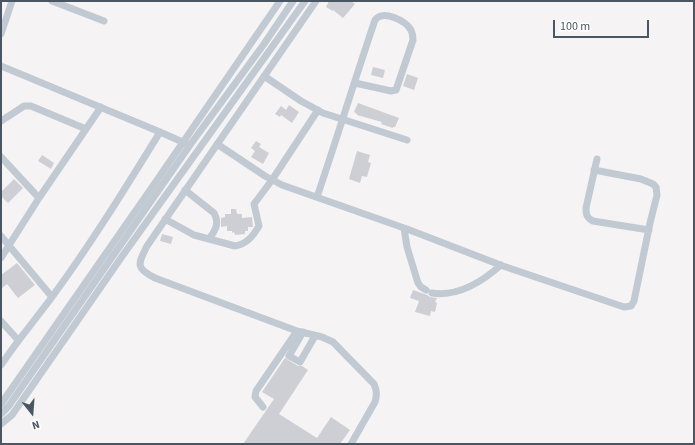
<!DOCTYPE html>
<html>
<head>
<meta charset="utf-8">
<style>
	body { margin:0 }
	#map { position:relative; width:695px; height:445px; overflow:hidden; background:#f5f3f3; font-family:"Source Sans 3",sans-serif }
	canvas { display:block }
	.frame { position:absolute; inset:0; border:2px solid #4a5661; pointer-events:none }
	.north { position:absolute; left:12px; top:393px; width:40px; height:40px; -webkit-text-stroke:3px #fff; paint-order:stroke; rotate:163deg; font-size:11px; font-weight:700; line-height:16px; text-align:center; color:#4a5661 }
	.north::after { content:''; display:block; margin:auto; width:14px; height:18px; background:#4a5661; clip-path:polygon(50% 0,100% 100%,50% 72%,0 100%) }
	.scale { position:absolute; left:553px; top:20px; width:96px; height:18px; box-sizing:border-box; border:2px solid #4a5661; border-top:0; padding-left:5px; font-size:12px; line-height:14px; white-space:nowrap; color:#4a5661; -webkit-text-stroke:3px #fff; paint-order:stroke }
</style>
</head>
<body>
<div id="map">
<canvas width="695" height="445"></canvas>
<div class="frame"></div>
<div class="north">N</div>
<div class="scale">100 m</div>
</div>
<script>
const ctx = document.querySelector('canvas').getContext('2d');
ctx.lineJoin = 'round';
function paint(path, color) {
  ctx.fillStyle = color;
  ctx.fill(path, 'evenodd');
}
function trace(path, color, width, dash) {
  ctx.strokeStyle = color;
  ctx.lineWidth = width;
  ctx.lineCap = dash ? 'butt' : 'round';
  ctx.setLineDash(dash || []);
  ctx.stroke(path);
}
const building = new Path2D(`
	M329,1H351L355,4L343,18L333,10V11L326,7Z
	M373,67L385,70L383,78L371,75Z
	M407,74L418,78L414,90L403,86Z
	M358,103L399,118L395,127H393V128L381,124L382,122L357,115V114L354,112Z
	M289,105L299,112L292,123L281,115L280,117L275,114L281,106L286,110Z
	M256,141L261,144L259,147L269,153L263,164L251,157L255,151L251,148Z
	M357,151L370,155L368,162L371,163L367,177L362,176L360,183L349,179Z
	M42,155L54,163L51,169L38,161Z
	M14,179L23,188L8,203L1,196V192Z
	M231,209H236L237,214H242V218L252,217L253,227H248V231H245V234L235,235L234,232L232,233V231H227V226L221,227V218L225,217V214H231Z
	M162,234L173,237L171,244L160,241Z
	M17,263L35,285L18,298L7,284L1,289V275Z
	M413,290L427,295L430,297L437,298L435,302L437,303L435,312L431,311L430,316L415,312L419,301L410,298Z
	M285,358L298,366H302L308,370L279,414L317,438L331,417L350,430L340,444H243L274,399L262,392Z`);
const minor = new Path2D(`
	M52,1L104,21
	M316,1L147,246C138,264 135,268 155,278L297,331L322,337L333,342L374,384C377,391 377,395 375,402L351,444
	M1,34L12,1
	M1,66L160,132L187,144
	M264,76L301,101L323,113L407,140
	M1,121L24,106H31L86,129
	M217,144L265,176L282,185L407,229L503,266L624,307L631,306L634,301L650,223L657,195L656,187L653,184L641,179L594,170
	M1,157L39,198
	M597,159L586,208C586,215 587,218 593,221L649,230
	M185,190L214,213C220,223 215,231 209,239
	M317,197C337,138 355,79 375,20C383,9 406,21 411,30C413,34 413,37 413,40L396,90L391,91L355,83
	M165,219L194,235L235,246C247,244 253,236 259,226L254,204L272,180L318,110
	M404,228L407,247L418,283L421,287L426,290
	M1,236L52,297
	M1,258L39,198L101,107
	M432,293C458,297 483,281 501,265
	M1,321L18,340
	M303,332L289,356L300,362L315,336
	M1,365C17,341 35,320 52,297C91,244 126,187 160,132
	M1,404L155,183L280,1
	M263,407L255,397L256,391L297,331
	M1,414L8,407L190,145L264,44L293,1
	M1,424L12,415L123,255L305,1`);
paint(building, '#cdcfd5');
trace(minor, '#c1cad2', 7);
</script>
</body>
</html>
